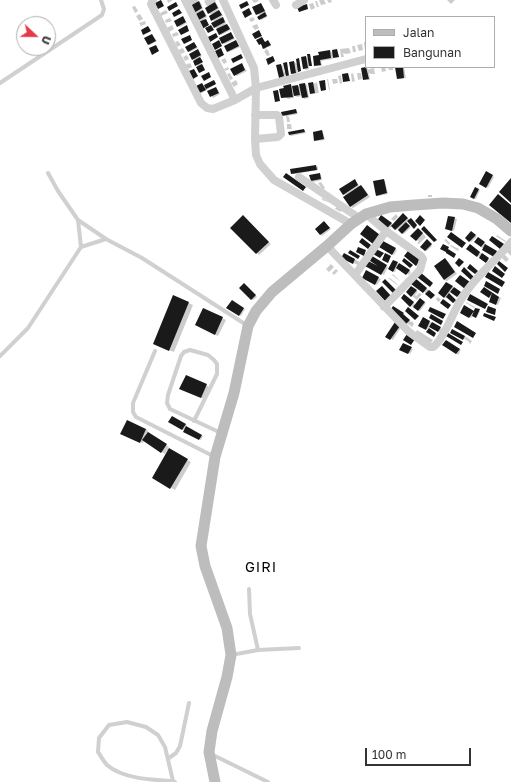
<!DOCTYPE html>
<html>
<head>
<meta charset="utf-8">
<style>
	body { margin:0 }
	#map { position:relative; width:511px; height:782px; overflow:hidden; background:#fff; font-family:"Golos Text",sans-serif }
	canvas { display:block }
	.legend { position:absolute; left:365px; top:16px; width:130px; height:52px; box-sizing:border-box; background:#fff; border:1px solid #adadad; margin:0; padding:5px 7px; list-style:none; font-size:12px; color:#333 }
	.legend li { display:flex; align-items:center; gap:8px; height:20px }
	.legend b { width:20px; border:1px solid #adadad }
	.north { position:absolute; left:16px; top:16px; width:40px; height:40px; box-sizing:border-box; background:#fff; border:1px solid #adadad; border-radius:50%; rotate:112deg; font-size:11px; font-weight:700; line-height:16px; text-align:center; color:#333 }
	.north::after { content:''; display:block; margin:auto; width:14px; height:18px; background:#e63946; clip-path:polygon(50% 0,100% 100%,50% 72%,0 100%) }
	.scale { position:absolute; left:365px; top:748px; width:106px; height:18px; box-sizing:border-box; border:2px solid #333; border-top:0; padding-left:5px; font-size:12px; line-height:14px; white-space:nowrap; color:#333; -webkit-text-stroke:3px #fff; paint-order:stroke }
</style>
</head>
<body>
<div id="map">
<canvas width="511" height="782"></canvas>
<ul class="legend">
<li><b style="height:5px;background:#bdbdbd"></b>Jalan</li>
<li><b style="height:11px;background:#1a1a1a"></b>Bangunan</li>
</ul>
<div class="north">U</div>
<div class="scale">100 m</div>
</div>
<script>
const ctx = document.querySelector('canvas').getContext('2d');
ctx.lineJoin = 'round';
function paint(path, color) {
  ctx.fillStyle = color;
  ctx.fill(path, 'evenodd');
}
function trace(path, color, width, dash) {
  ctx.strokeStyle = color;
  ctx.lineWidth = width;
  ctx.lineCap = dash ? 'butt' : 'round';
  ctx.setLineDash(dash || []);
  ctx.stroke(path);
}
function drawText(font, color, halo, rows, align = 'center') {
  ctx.font = font + ' "Golos Text",sans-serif';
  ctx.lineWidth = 4;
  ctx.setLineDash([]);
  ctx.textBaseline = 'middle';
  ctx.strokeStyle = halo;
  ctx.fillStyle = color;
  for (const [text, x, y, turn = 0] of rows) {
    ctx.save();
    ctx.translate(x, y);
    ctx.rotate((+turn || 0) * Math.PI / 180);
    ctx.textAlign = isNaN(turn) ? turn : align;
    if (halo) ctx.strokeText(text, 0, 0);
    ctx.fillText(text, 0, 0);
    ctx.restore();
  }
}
const shadow = new Path2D(`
	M167,0H173L168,3Z
	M188,0H199L197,1L201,3L203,9L201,10L205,12L207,17L204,19L206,20L201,22L198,20V14L194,12L193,5L190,3Z
	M206,0H215L216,1L214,3L217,4L219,9L217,10L221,12L223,16L221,17L224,19L226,23L225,24L229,26L231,30L221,35L219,34L218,29L215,27V22L212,20V15L209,13V7L206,5L204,1Z
	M252,0H258L259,1L254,3Z
	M319,0H324L326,4L321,5Z
	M327,0H331L332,2L329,3Z
	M447,0H455L451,4Z
	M315,1H317L319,7H317Z
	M313,3L315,8L311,10L309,4Z
	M261,4L266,12L264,13L267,17L261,20L259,17L260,16L256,13Z
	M135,6L138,11L135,13L132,7Z
	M166,10L168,13L161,16L160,13Z
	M140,14L143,19L139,21L136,16Z
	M183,17L187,23L180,27L178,26Z
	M253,17L255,20L251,22L249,19Z
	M170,18L172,21L166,23L165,20Z
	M145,21L146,24L141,26L139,23Z
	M257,24L259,28L255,30L252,26Z
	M172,25L174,29L169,32L167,28Z
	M177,32L179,35L173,37L172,34Z
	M231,33L235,39L225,44L223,43Z
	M152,35L157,41L150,45L148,44Z
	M262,38L265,43L268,41L271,46L265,48L268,50L270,55L267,56L264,51L267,50L264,49L262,44H259L258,41Z
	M178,41L181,45L177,47L175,42Z
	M236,41L240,47L229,52L227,51Z
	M364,42H366V51H365Z
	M194,43L198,48L190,52L188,51Z
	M362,44L363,50L359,51L357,45Z
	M352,46H355L356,52H353Z
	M183,48L185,52L181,54L178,50Z
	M349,48L351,53L346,54L343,53L344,57H341L340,49Z
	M198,50L202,56L199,58L203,63L200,64L203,65L205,70L200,73L199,67L194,62L196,61L193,59Z
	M337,50L339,57L335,58L332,56L333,59L321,61L322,66H315L320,55L330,51L333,53Z
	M187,55L189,59L185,61L183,57Z
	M310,55L312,66H309V69L306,70L304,69L306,57L308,59Z
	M225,58L227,62L224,64L221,60Z
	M299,60L301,71L297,70L298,73L293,74L292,73L294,62L297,64Z
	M190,63L192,67L188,69L185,65Z
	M242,64L247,71L237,76L235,75Z
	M287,64L289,75H285V77L281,78L280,77L281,65L283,66L284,72L286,71Z
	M228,67L229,69L225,71L224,69Z
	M381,67H385L386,71L382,72Z
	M388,67H393V70H389Z
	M396,67H404L406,78L400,79L398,78Z
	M366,68L370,70L369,69L374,68L375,74H371L369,73L370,80H366L364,79L362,69Z
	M230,73L233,79L230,80L227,74Z
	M353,73L355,81L352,82L351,74Z
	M357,73H361L362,79L358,80Z
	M341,75L342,83L340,84L338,76Z
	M327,79H328L330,90H329Z
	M332,79H337L338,83L333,84Z
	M236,80L238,84L234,87L231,83Z
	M214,81L216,84L200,94L202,84L204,86Z
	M317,82L319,93L312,94L311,93L313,83L316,84L315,83Z
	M305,84L307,85L309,98L304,99L302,96L297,97L294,95V98L288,99L286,98L290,86L293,87L298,86L301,87L300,85Z
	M216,88L220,94L213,98L209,92Z
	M296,110L298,114L287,116L289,117L290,122H287L286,116L283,115Z
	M287,124H291L292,129H287Z
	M304,130L306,133L291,136L289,135Z
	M322,131L323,132L325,140L317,141L315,140Z
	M316,166L318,167V170L293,174L292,173Z
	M487,172L494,177L488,188L480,184Z
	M319,174L321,175L322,180L313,182L311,181Z
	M355,180L360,187L361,186L364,188L370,197L353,208L350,206L346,196L343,194Z
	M384,180L385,181L388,194L378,196L377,195Z
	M321,182L325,188L323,190L318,183Z
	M476,188L480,190L476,199L471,197Z
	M428,195H432V197H428Z
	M322,198L331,203L322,200Z
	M337,206L342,209L341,212L335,209Z
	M396,214L398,217L394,221L391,219Z
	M405,216L410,220L412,219L417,226L415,228L408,220L405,223L411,227L404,234L398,229L397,230L395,229L392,226L389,228H388L383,217L393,225Z
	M243,217L271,244L259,255L232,228Z
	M449,217L457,219L454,231L448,230Z
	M325,223L331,229L322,236L316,229Z
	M420,230L426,237L419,244L417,243L419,241L416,240Z
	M473,233L477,237L471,242L470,241Z
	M497,235L506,241L505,242L496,236Z
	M446,239L450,243L449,245L444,240Z
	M480,239L486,244L485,245L498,253L496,257L481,247Z
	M428,241L432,246L427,251L425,250Z
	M383,242L397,250L394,255L381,247Z
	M451,245L459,249L458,251L450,246Z
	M472,246L489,259L487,262L467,249Z
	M511,247V256L506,251Z
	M344,254L362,263L360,266L343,258Z
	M504,254L509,259L506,262L501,257Z
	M373,258L388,267L384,275L367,266H376L371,261Z
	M445,259L448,261L457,274L447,281L444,280Z
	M393,261L411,272L409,275L397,268L395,272L389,269Z
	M331,264L334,267L329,272L326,269Z
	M336,269L338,271L334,275L332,273Z
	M366,272L381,279L377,285L363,277Z
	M393,274L401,282L392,275Z
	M388,278H390L398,285H397Z
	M417,280L435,296L432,298L413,283Z
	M447,283L462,294L459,297L451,291L449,294L456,301L454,303L447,297L446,298L439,293Z
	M246,285L257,297L253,300L251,299Z
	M413,288L418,292L415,295L416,296L419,293L422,294L417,300L407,292Z
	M484,288L501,298L498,305L490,301L491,299Z
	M405,295L416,305L422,300L426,303L420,311L413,306L412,307L411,306Z
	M173,296L193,305L174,352L158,346Z
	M437,297L441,299L439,302L436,300Z
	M232,301L245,309L241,316L228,307Z
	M466,302L475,307L474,308L466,303Z
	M394,307L405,315L404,316L411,322L412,321L414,324L412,327L401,319Z
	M464,307L474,313L475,309L480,311L477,317L473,315L471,318L461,312Z
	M204,309L226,320L218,336L199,327Z
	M424,318L442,329L440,332L430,326L428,329L436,334L435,336L428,332L429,330L420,325Z
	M395,324L401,327L393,340L387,336Z
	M417,330L433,340L431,343L414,335Z
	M453,330L468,338L472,341L470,344L468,341L451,332Z
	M446,341L461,350L458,355L444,345Z
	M404,344L413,349L410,354L401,349Z
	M206,385L209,387L204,399L184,390Z
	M172,417L187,425L186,427L203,436L201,440L169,422Z
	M146,429L148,431V432L169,447L168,449L191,462L175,490L153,477L169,451L167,450L165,454L144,441L143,443L124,435Z`);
const building = new Path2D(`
	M161,0L164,6L158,9L155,3Z
	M199,1L202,8L194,13L190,6Z
	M247,1L249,5L241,9L239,5Z
	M176,2L178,6L169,11L167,7Z
	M215,2L218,8L208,14L205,8Z
	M261,3L265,11L256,15L252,7Z
	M307,4L308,9L299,12L297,7Z
	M249,8L252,14L245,18L242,12Z
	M179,9L182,13L174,17L172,13Z
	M203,10L206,16L197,21L194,15Z
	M219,10L222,15L211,21L209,16Z
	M265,12L267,16L259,20L257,17Z
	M183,16L186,22L177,27L174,21Z
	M223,17L225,22L214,28L211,23Z
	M206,19L209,25L202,29L198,22Z
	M227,24L230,29L219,35L216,29Z
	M187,25L189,31L181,35L178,30Z
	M211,25L214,30L208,33L205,28Z
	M148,26L151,31L143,35L141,30Z
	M259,30L262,36L255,39L252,34Z
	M231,32L234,38L222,44L219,38Z
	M216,33L218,37L210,42L208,37Z
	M152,34L156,41L148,45L144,38Z
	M190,35L192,40L184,44L181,39Z
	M262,37L265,42L268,40L271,45L263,49L261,44L259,45L256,40Z
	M219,40L222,46L215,50L212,44Z
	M236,40L239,46L227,52L224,46Z
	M194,42L197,47L188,52L185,47Z
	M156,45L159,51L152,55L149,48Z
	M221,48L224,55L218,58L215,51Z
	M198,49L201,55L192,60L189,54Z
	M337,49L339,57L333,58L332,50Z
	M330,50L331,58L320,60L321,65L314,66L313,56L319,55L318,52Z
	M241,54L243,58L233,63L231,59Z
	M307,54H310L312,66H309Z
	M273,56L275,61L268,65L266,59Z
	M306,56L308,68L303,69L301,57Z
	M200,57L203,62L195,66L193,61Z
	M299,58L301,71L298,72L296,59Z
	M294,61L296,73L291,74L289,62Z
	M287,62L289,76H286L283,63Z
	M242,63L245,70L234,76L230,69Z
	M202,64L205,70L199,73L196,67Z
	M281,64L284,76L279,78L276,65Z
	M366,67L369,79L363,80L361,68Z
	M395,67H403L404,78L397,79Z
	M194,69L198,76L193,79L189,71Z
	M209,72L211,77L204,81L201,76Z
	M348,73L350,81L343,82L342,74Z
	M214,80L216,84L206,89L204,85Z
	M325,80L326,90L321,91L319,81Z
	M313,82L315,93L310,94L308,83Z
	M202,83L206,90L197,94L194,87Z
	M305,83L308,97L302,98L299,84Z
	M291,84L293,97L281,98L279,89L284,88L283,86Z
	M298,85L300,95L294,96L292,86Z
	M216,87L219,93L210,97L207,91Z
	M278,90L280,101L275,102L273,91Z
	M296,109L297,113L282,116L281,112Z
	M304,129L305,132L289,135L288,132Z
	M322,130L324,139L314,141L313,132Z
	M316,165L317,170L291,174L290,169Z
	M486,171L493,175L486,188L479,184Z
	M286,173L306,187L303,191L283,177Z
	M320,173L321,179L311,181L309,175Z
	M511,178V203L499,192Z
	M355,179L358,185L343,195L339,189Z
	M384,179L387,193L376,196L373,181Z
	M361,185L368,195L350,207L343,197Z
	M475,187L479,189L474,199L470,197Z
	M498,194L511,205V223L489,205Z
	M403,213L408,218L395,230L391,226Z
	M243,215L269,242L256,254L230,228Z
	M381,215L392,223L387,228L377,221Z
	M420,215L425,220L420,226L415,221Z
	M448,216L455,217L452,231L445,229Z
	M411,218L417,225L414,229L407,221Z
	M324,221L330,228L320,235L315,229Z
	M406,222L410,226L402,234L398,230Z
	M367,225L380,235L373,244L360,234Z
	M424,226L437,240L434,242L421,229Z
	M418,228L423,233L416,241L410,236Z
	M471,231L476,235L469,242L465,238Z
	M451,232L466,243L462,248L447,237Z
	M492,236L504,244L500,249L489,240Z
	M478,237L485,242L481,247L474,242Z
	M362,238L371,245L368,249L359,242Z
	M427,239L432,244L425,251L420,247Z
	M383,241L396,248L392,255L379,247Z
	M443,244L449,247L448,249L456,254L454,258L446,253V252L440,249Z
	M470,244L480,252L477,257L466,249Z
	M485,244L497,251L494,257L482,250Z
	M358,247L366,250L364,256L356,252Z
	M376,249L384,253L380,258L373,254Z
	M350,250L360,256L358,259L348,253Z
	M408,251L420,260L416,266L404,256Z
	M344,253L355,259L353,264L341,258Z
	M385,253L391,256L388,263L382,260Z
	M482,253L489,258L486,263L479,258Z
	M372,256L387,265L381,275L365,266L368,261L378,266L370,261Z
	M404,258L413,265L410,268L402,261Z
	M445,258L455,272L444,280L434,266Z
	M459,258L464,262L459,267L455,263Z
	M393,260L398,262L393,272L388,269Z
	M499,261L508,268L505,272L497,264Z
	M399,263L410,270L406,275L396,268Z
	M470,264L478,271L475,274L467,268Z
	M495,266L505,274L502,278L492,271Z
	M464,267L475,278L472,281L461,271Z
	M366,270L379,277L375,285L362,278Z
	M420,272L433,283L430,287L417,277Z
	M488,272L505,282L502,287L485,277Z
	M460,275L470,282L465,289L455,281Z
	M415,278L427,288L423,293L411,284Z
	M385,279L396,290L393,293L382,282Z
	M486,281L500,289L498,294L484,286Z
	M446,282L453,286L444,298L438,293Z
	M244,283L256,295L251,300L239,288Z
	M382,286L392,297L386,302L376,291Z
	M411,286L417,290L411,297L406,292Z
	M454,287L461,292L457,297L450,292Z
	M484,287L499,297L496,305L489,302L492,293L489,298L480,292Z
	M429,290L435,295L431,299L425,294Z
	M449,293L456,300L453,303L446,297Z
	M404,294L414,302L410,307L401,298Z
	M470,294L488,304L485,309L467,300Z
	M173,295L189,302L169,351L153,344Z
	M420,298L425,302L418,311L413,307Z
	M443,299L451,305L448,309L440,303Z
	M232,300L244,308L239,316L226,308Z
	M464,305L474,311L469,318L460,313Z
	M393,306L404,313L403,314L410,320L406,324L390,311Z
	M488,306L496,309L495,315L486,312Z
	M408,307L419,316L415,320L405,311Z
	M430,307L446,314L443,319L428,311Z
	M203,308L223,317L215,335L195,325Z
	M475,308L480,309L476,318L472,316Z
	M484,313L496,317L494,321L483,316Z
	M431,314L443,321L441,325L429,318Z
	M423,317L430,321L426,330L418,326Z
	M457,321L476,333L473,338L454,327Z
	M395,322L400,326L390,340L385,337Z
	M432,322L441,327L438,332L429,327Z
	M429,328L436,333L434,337L426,332Z
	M452,329L465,336L463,340L450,333Z
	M448,333L463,342L461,345L446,336Z
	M407,334L415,339L411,345L403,340Z
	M446,340L460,349L456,354L442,345Z
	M403,343L412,347L408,354L399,350Z
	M186,375L207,384L201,398L179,389Z
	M172,416L186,424L182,430L168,422Z
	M127,420L146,429L140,443L120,434Z
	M186,426L202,435L199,440L183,432Z
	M148,432L167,444L161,453L142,440Z
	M169,448L188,459L170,489L152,478Z`);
const lane = new Path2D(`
	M0,83L102,15L104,9L101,0
	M48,173L58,191L78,220L106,239L142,258L248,326
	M78,220L81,247
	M155,351L133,403V412L136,417L213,456
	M0,356L28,328L81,247L106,239
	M194,421L217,374V364L214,360L208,355L190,350L184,352L181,356L168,395L167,403L170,409L221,433
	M249,589L250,614L258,650
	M231,655L258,650L299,648
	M211,754L268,782
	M169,758L176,753L180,746L189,703
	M173,781C153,780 123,779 107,765C103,761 101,756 98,752L99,738L109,725L127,722L146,727L158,735L165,747L173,781L175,782`);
const street = new Path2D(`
	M153,0L151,4L201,103L207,108L213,109L235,100L256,88L366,59
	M185,0L235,100
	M223,0L254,68L256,88L255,139L256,155L260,164L274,180L351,224
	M273,0L276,5
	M296,5L304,0
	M255,139L278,137L281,134L279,117L277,115H255
	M299,177L359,218
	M366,214L386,231L421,256L423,259L420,270L384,307
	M327,246L409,332L430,347H433C442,342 453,313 459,303C472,279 494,263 511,242
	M355,275L386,231`);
const secondary = new Path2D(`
	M215,782L209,752L212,731L227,677L231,655L227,628L205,566L201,546L215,457L234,393L248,326L256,311L272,292L327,246L351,224L366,214L390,207L414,205L443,203L463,204L478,208L497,219L511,231`);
const quarterNames = [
	["GIRI",261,568]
];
paint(shadow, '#0003');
paint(building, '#1a1a1a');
trace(lane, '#d0d0d0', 4);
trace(street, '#d0d0d0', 8);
trace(secondary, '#bdbdbd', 11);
ctx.letterSpacing = '1px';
drawText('14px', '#000', '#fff', quarterNames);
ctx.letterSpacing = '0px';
</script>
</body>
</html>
